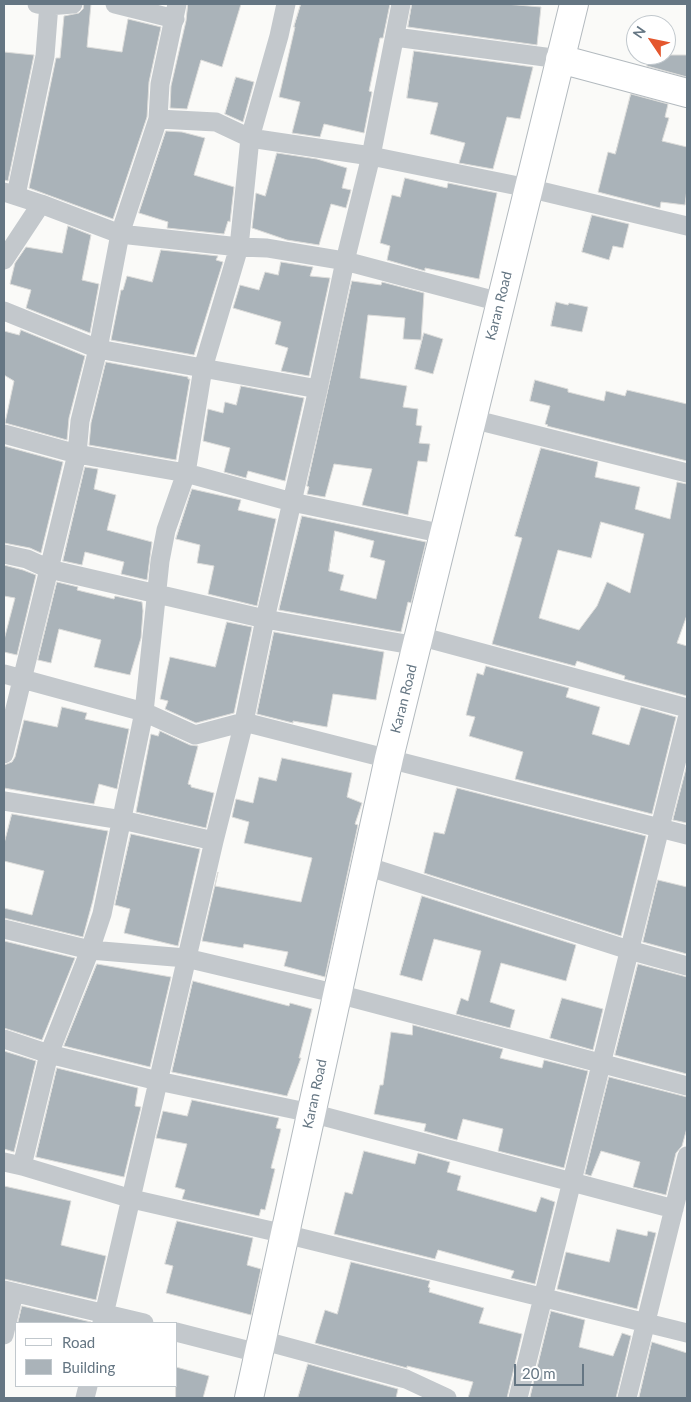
<!DOCTYPE html>
<html>
<head>
<meta charset="utf-8">
<style>
	body { margin:0 }
	#map { position:relative; width:691px; height:1402px; overflow:hidden; background:#fafaf8; font-family:Lato,sans-serif }
	canvas { display:block }
	.frame { position:absolute; inset:0; border:5px solid #657683; pointer-events:none }
	.legend { position:absolute; left:15px; top:1322px; width:162px; height:65px; box-sizing:border-box; background:#fff; border:1px solid #c1c8cd; margin:0; padding:6px 9px; list-style:none; font-size:15px; color:#657683 }
	.legend li { display:flex; align-items:center; gap:10px; height:25px }
	.legend b { width:25px; border:1px solid #c1c8cd }
	.north { position:absolute; left:626px; top:15px; width:50px; height:50px; box-sizing:border-box; background:#fff; border:1px solid #c1c8cd; border-radius:50%; rotate:304deg; font-size:14px; font-weight:700; line-height:20px; text-align:center; color:#657683 }
	.north::after { content:''; display:block; margin:auto; width:18px; height:22px; background:#e4572e; clip-path:polygon(50% 0,100% 100%,50% 72%,0 100%) }
	.scale { position:absolute; left:514px; top:1364px; width:70px; height:22px; box-sizing:border-box; border:2px solid #657683; border-top:0; padding-left:6px; font-size:15px; line-height:18px; white-space:nowrap; color:#657683; -webkit-text-stroke:4px #fff; paint-order:stroke }
</style>
</head>
<body>
<div id="map">
<canvas width="691" height="1402"></canvas>
<div class="frame"></div>
<ul class="legend">
<li><b style="height:6px;background:#fff"></b>Road</li>
<li><b style="height:14px;background:#aab3b9"></b>Building</li>
</ul>
<div class="north">N</div>
<div class="scale">20 m</div>
</div>
<script>
const ctx = document.querySelector('canvas').getContext('2d');
ctx.lineJoin = 'round';
function paint(path, color) {
  ctx.fillStyle = color;
  ctx.fill(path, 'evenodd');
}
function trace(path, color, width, dash) {
  ctx.strokeStyle = color;
  ctx.lineWidth = width;
  ctx.lineCap = dash ? 'butt' : 'round';
  ctx.setLineDash(dash || []);
  ctx.stroke(path);
}
function drawText(font, color, halo, rows, align = 'center') {
  ctx.font = font + ' Lato,sans-serif';
  ctx.lineWidth = 5;
  ctx.setLineDash([]);
  ctx.textBaseline = 'middle';
  ctx.strokeStyle = halo;
  ctx.fillStyle = color;
  for (const [text, x, y, turn = 0] of rows) {
    ctx.save();
    ctx.translate(x, y);
    ctx.rotate((+turn || 0) * Math.PI / 180);
    ctx.textAlign = isNaN(turn) ? turn : align;
    if (halo) ctx.strokeText(text, 0, 0);
    ctx.fillText(text, 0, 0);
    ctx.restore();
  }
}
const building = new Path2D(`
	M84,4H91L87,47L122,52L128,19L161,27L149,82L147,117L113,219L29,188L56,58H60L64,16L79,13L83,9Z
	M188,4H241L222,67L201,60L187,109L170,108L171,86L186,21Z
	M301,4H390L383,38H380L369,91L372,92L364,133L324,124L320,137L292,133L300,102L279,97L295,27H294Z
	M412,4H505L541,7L537,45L408,27Z
	M414,51L533,67L520,119L507,117L493,169L459,163L465,143L430,134L438,103L407,98Z
	M4,52L34,55L8,181L4,180Z
	M650,55H687V77L647,66Z
	M236,77L254,82L243,122L225,114Z
	M631,94L668,104L665,117L669,118L662,141L687,147V189L685,205L661,202L660,208L598,192L608,152L615,154Z
	M166,131L182,132L205,138L194,175L234,187L230,222L228,221L224,234L167,228L168,222L139,213Z
	M277,153L317,159L347,168L342,188L351,190L346,208L331,204L319,245L287,240L252,228L256,193L265,196Z
	M405,178L447,188L448,183L497,193L479,279L425,268V271L387,260L390,246L380,243L392,195L400,197Z
	M592,215L629,224L623,248L613,246L609,260L582,252Z
	M68,226L91,235L82,280L99,284L90,333L26,308L31,290L10,284L15,263L26,247L62,253Z
	M161,250L218,256L216,260L223,262L194,355L111,340L121,290H123L127,276L152,282Z
	M281,262L313,267L310,276L330,278L309,376L281,371L288,348L275,344L281,322L233,308L240,285L259,290L265,272L278,275Z
	M352,281L381,285L382,282L424,293L421,340L403,339L405,318L368,315L360,378L407,386L403,407L418,409L416,425L422,426L419,443L430,444L427,462L418,461L408,515L362,505L372,469L334,464L325,497L307,494L309,487L307,486Z
	M556,302L568,305L569,303L588,307L582,332L551,326Z
	M21,330L85,356L69,418L67,440L5,423L14,381L4,375V331L19,335Z
	M424,333L443,339L433,374L415,369Z
	M106,362L188,377V379H190L176,460L89,445L91,423Z
	M535,380L568,389V392L604,401L606,391L625,396L627,390L687,404V461L547,426L548,425L545,424L550,406L530,401Z
	M241,386L304,398L285,481L248,471L246,478L224,472L230,448L203,441L208,409L223,413L225,402L236,405Z
	M4,446L63,462L41,553L30,548L4,543Z
	M541,448L598,462L595,477L640,487L635,509L670,519L677,482L687,484V615L677,643L687,646V696L624,679L625,676L577,661L575,666L492,644L522,538L515,536ZM601,522L644,534L630,593L607,582L597,606L579,630L539,618L558,550L591,558Z
	M85,467L98,469L94,489L116,495L107,530L152,542L147,580L121,574L124,562L85,552L82,565L63,561Z
	M192,489L241,500L238,510L276,519L257,606L208,594L214,566L197,563L200,545L176,539Z
	M302,516L426,542L411,603L408,602L401,632L279,610ZM335,531L374,541L370,557L385,561L376,599L340,590L344,575L329,571Z
	M4,565L23,570L36,575L17,655L4,652V640L15,598L4,596Z
	M57,582L78,587L77,590L114,599L115,596L142,602L143,611L141,638L130,675L94,667L101,640L59,629L51,663L38,660Z
	M227,622L252,627L234,713L196,723L165,709L168,701L160,699L170,657L215,667Z
	M274,632L384,652L376,700L333,694L327,727L293,721V723L257,714Z
	M486,666L569,688L566,697L600,707L592,734L629,745L641,707L676,717L652,814L515,779L523,752L469,736L475,717L466,715L477,673L483,675Z
	M62,707L87,713L85,719L129,729L117,789L99,784L94,804L4,788V765L12,762L15,757L24,720L57,727Z
	M160,731L190,745L198,746L188,784L191,785V787L214,793L206,828L136,812L151,734L158,736Z
	M282,758L352,773L347,797L362,803L355,824L358,825L325,977L284,966L288,952L244,944L243,948L202,941L218,872L215,886L301,902L312,858L244,843L249,822L232,817L236,799L253,803L259,777L276,781Z
	M687,765V823L673,820Z
	M457,788L646,836L621,936L424,873L434,832L444,834Z
	M12,814L108,831L93,900L83,937L4,918V908L32,915L44,871L4,861V844Z
	M131,834L200,849L178,946L124,933L130,909L115,905Z
	M658,880L687,887V954L643,942Z
	M422,896L576,945L566,981L501,963L490,1002L515,1010L510,1028L456,1014L461,998L468,1001L481,951L434,939L422,981L400,975Z
	M4,941L75,958L42,1040L4,1028Z
	M97,964L171,977L150,1067L64,1046Z
	M638,964L687,977V1074L615,1055Z
	M193,981L289,1006L290,1003L312,1009L299,1058H301L287,1096L172,1072Z
	M562,998L603,1009L593,1050L550,1038Z
	M413,1025L503,1049L500,1058L542,1068L544,1060L588,1071L564,1168L498,1151L503,1129L463,1119L457,1140L424,1131L426,1124L374,1114L380,1085H383L391,1032L412,1035Z
	M4,1051L36,1061L14,1152L4,1149Z
	M57,1068L138,1088L135,1106L141,1107L124,1177L36,1157Z
	M609,1077L687,1097V1128L682,1146L676,1153L666,1195L633,1187L640,1162L601,1151L591,1176L585,1174Z
	M192,1100L279,1118L276,1128L281,1129L271,1168L275,1169L265,1210L261,1209L259,1216L182,1199L185,1190L175,1187L187,1144L156,1138L163,1111L187,1116Z
	M364,1151L415,1164L418,1153L450,1162L447,1172L461,1176L457,1190L536,1212L541,1197L555,1202L535,1284L511,1278L514,1271L438,1250L435,1259L334,1234L345,1192L352,1194Z
	M4,1186L71,1201L61,1245L106,1256L96,1300L4,1279Z
	M177,1221L253,1238L247,1265L261,1269L251,1315L166,1293L173,1266L165,1264Z
	M617,1229L647,1236L648,1231L656,1233L637,1309L557,1289L566,1252L609,1262Z
	M351,1262L430,1281L428,1287L430,1288L429,1292L484,1308L479,1323L522,1334L507,1398H468L473,1382L407,1366V1368L315,1343L325,1310L337,1314Z
	M22,1306L91,1322V1323H18Z
	M551,1311L585,1320L579,1347L613,1356L622,1333L631,1336L616,1398H530Z
	M652,1342L687,1353V1398H639Z
	M308,1364L398,1389L396,1398H298Z
	M176,1367L209,1376L203,1398H176Z`);
const street = new Path2D(`
	M37,4L48,6L73,4
	M115,4L175,19
	M395,37L560,59
	M158,119L216,122L250,138L371,156L528,188L687,226
	M4,192L41,204L120,234L239,247L267,248L345,261L500,302
	M16,195L45,56L49,4
	M4,260L41,204
	M4,311L98,349L318,389
	M472,419L687,473
	M4,434L77,454L186,473L292,502L444,534
	M4,554L27,559L49,569L265,619L417,646
	M419,636L687,708
	M4,674L144,712L195,735L244,722L687,835
	M4,754L77,454L80,421L98,349L120,234L158,119L160,84L177,4
	M4,801L122,820L214,841
	M366,866L629,950L687,966
	M4,929L90,950L186,958L338,994L687,1086
	M4,1039L49,1054L158,1081L311,1113L674,1209
	M4,1162L22,1166L132,1199L285,1234L687,1333
	M22,1166L49,1054L90,950L102,914L144,712L160,561L166,530L186,473L203,368L239,247L250,138L279,36L286,4
	M4,1290L144,1323
	M102,1323L214,841L244,722L265,619L318,389L345,261L371,156L401,4
	M176,1332L258,1353
	M4,1335L14,1293
	M261,1340L406,1379L447,1398
	M85,1398L88,1386
	M518,1398L687,719
	M627,1398L687,1156`);
const secondary = new Path2D(`
	M560,59L687,93
	M249,1398L389,758L574,4`);
const streetNames = [
	["Karan Road",499,306,-76],
	["Karan Road",404,699,-76],
	["Karan Road",315,1094,-78]
];
paint(building, '#aab3b9');
trace(building, '#dcdcda', 1);
trace(secondary, '#b3babf', 30);
trace(street, '#c3c8cc', 19);
trace(secondary, '#fff', 28);
drawText('14px', '#657683', '#fff', streetNames);
</script>
</body>
</html>
